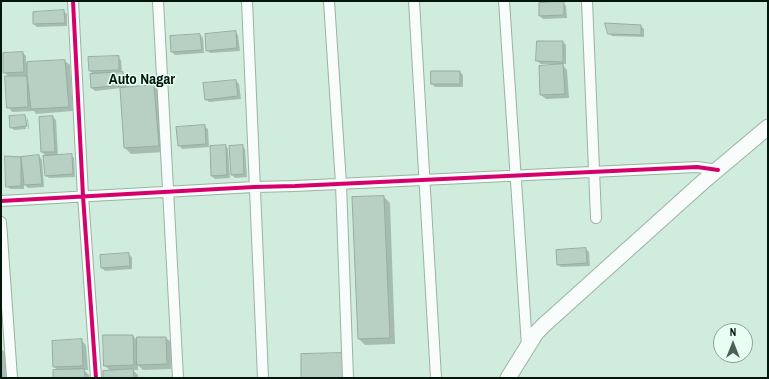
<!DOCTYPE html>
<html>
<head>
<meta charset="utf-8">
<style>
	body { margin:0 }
	#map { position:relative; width:769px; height:379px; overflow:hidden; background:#d0ecdd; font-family:"Archivo Narrow",sans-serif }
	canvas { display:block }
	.frame { position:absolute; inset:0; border:2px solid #02160c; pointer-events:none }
	.north { position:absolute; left:713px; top:323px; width:40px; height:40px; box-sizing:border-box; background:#e9fef2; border:1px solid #8da196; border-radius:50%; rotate:0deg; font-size:11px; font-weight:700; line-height:16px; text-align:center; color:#02160c }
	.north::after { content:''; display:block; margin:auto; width:14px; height:18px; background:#4a6155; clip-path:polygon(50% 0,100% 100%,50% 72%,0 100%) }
</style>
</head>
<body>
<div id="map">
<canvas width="769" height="379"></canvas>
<div class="frame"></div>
<div class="north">N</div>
</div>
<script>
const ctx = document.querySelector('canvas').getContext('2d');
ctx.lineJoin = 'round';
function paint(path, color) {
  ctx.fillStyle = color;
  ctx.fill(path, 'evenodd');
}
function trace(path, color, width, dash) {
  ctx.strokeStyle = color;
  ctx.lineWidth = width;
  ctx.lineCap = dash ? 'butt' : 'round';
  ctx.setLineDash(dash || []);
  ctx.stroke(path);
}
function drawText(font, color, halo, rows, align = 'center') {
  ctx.font = font + ' "Archivo Narrow",sans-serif';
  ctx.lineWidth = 3;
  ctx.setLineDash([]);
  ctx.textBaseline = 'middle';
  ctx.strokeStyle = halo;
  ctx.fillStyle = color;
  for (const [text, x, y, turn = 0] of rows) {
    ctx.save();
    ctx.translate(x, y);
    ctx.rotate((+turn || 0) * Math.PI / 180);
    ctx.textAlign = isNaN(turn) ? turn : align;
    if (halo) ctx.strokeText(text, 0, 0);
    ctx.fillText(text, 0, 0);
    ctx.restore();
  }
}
const shadow = new Path2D(`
	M563,3L566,6L567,18L543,19L540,16Z
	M63,11L67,14V26L37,27L34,24Z
	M641,26L644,29V37L612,36L609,33Z
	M235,32L238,35L240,51L210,53L207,50Z
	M200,35L203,38L204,53L175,55L172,52L171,37Z
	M563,42L566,45V64H562L567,70L569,98L546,99L541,95L557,64H541L537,61Z
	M23,53L26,56V63L65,61L70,65L73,111L36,114L34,111L12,112L8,107L9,77L4,72Z
	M118,57L121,60L122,72L126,76L127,88L154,86L160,92L165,152L131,154L125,148L121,88L95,91L92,88L94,75L90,71Z
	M460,72L463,75V87H435L432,84Z
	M236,81L239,84L241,99L209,102L206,99Z
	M25,116L28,119L29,129H28L27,118H25L26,129L14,130L11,127Z
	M53,117L56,120L58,156L71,155L74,158L75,177L49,178L46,175L47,157L42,152Z
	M204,126L208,129L209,147L182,149L179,145Z
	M225,146L228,149L230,178L215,179L212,176Z
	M242,146L245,149L247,177L235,178L232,175Z
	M39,156L42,160L44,187L28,188L24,184V189H10L7,186L6,157Z
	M384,197L390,203L395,344L365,345L359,339Z
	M586,249L589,252L590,266L561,267L558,264Z
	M128,254L132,257V269L105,271L102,268Z
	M133,336L138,341L166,338L171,342V369L143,370L138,365V370H133L138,375V378H104L111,371L105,366Z
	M81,340L86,345L88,370H84L89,375V378H54L59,371L54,367Z
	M1,349L7,354V378H1Z`);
const building = new Path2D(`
	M564,2V15L539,16V3Z
	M64,10L65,23L33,24V12Z
	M605,23L641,25V35L608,34Z
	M236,31L237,48L206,51L205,34Z
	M200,34L202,50L171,52L170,36Z
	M537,41H563V62L536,61Z
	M23,52L24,72L3,73V53Z
	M119,56V70L89,71L88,57Z
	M65,60L69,107L31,109L27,76V62Z
	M563,64L565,94L540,95L539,66Z
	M431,71H460V84H431Z
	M123,72L124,85L91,88L90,74Z
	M5,76H27L28,107L7,108Z
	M236,80L238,96L205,100L203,83Z
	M154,85L159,146L124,148L120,88Z
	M25,115L27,126L10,128L9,116Z
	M53,116L55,152H41L39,117Z
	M205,125L206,144L178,146L176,127Z
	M226,145L227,175L211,176L210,146Z
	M243,145L244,174L231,175L229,146Z
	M72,154L73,174L45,176L43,156Z
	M39,155L42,184L24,185L21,157Z
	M5,156L21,157V186L6,187Z
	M384,196L390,338L358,339L352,197Z
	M586,248L587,263L557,265L556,250Z
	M129,253L130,266L101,268L100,255Z
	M103,335H133L134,365L104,366Z
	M137,337H166L167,364L137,365Z
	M82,339L83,366L53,367L52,341Z
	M344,353V378H301V354Z
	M84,369L85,378H53V370Z
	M133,369L134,378H103V371Z`);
const minor = new Path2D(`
	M73,1L83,196L96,378
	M158,1L178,378
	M247,1L263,378
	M329,1L341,184L348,378
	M414,1L436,378
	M504,1L527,346
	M587,1L596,218
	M1,201L254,187L295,186L697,167L718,170
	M1,222L12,378`);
const secondary = new Path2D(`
	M508,378L536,333L545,324L705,180L768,127`);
const cycleway = new Path2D(`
	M73,1L83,196L96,378
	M1,201L254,187L295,186L697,167L718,170`);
const quarterNames = [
	["Auto Nagar",142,80]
];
paint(shadow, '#0003');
paint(building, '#b8cfc3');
trace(building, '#97ada1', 1);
trace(minor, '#9cb2a6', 12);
trace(secondary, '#9cb2a6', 17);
trace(minor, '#f8fcfa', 10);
trace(secondary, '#f8fcfa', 15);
trace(cycleway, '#d6006c', 4);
drawText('bold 15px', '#02160c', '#e9fef2', quarterNames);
</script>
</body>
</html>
